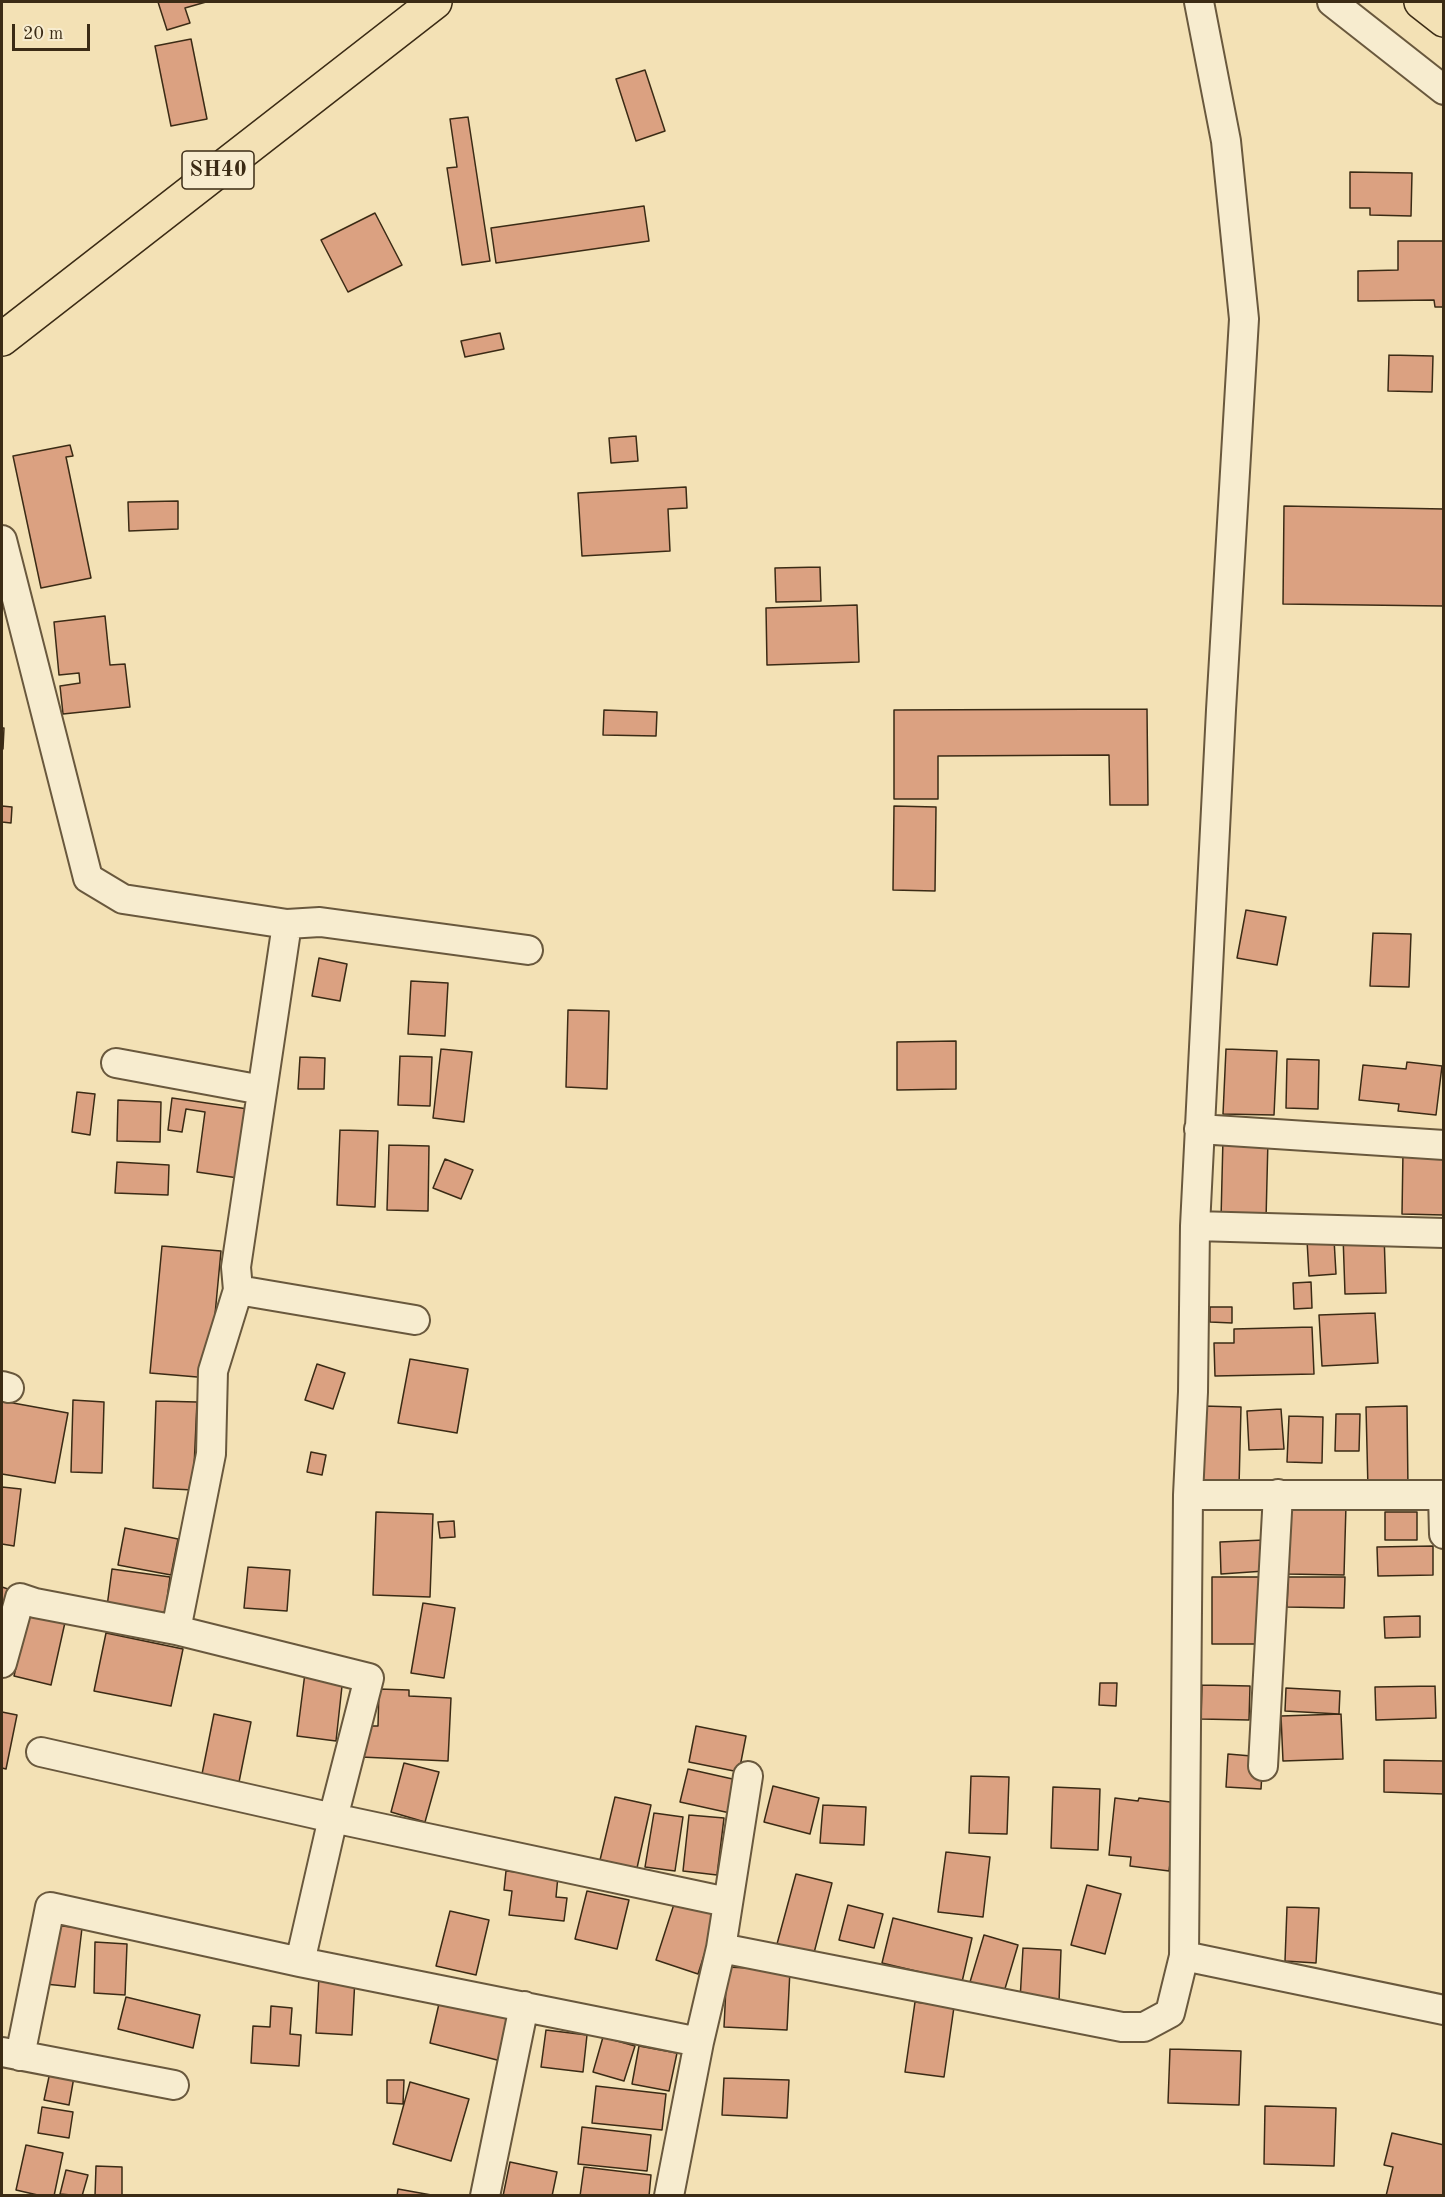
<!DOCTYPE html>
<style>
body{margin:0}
#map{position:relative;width:1445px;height:2197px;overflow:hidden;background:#f3e1b5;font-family:"Old Standard TT",serif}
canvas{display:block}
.frame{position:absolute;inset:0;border:3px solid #3b2b15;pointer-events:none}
.scale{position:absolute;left:12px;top:24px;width:78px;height:27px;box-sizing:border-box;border:3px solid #3b2b15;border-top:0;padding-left:8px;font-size:18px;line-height:21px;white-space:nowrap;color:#3b2b15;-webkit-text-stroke:4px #f7eccf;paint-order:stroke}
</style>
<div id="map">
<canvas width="1445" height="2197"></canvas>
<div class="frame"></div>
<div class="scale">20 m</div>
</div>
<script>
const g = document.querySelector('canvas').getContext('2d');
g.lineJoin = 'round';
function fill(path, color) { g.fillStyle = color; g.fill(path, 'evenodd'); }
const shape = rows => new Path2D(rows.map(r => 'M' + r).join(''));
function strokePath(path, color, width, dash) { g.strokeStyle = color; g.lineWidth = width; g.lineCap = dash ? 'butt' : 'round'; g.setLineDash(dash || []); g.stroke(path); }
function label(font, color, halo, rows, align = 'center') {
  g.font = font + ' "Old Standard TT",serif'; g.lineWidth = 6; g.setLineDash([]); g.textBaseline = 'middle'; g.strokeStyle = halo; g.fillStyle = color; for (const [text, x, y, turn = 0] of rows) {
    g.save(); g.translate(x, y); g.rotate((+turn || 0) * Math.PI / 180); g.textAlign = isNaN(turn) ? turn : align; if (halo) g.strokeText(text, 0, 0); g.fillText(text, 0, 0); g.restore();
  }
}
const building = shape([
 [158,2,206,2,185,8,190,23,167,30,158,2],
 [191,39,207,119,171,126,155,46,191,39],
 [645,70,665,131,636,141,616,79,645,70],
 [468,117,490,261,462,265,447,168,457,167,450,119,468,117],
 [1350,172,1412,173,1411,216,1370,215,1370,208,1350,208,1350,172],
 [644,206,649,241,496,263,491,228,644,206],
 [375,213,402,265,348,292,321,240,375,213],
 [1398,241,1444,241,1444,307,1435,307,1434,300,1358,301,1358,271,1398,270,1398,241],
 [500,333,504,349,465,357,461,341,500,333],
 [1389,355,1433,356,1432,392,1388,391,1389,355],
 [636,436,638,461,611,463,609,438,636,436],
 [70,445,73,456,66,457,91,578,41,588,13,456,70,445],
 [686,487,687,508,668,509,670,551,582,556,578,493,686,487],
 [178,501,178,529,129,531,128,502,178,501],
 [1284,506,1444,509,1444,606,1283,604,1284,506],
 [820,567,821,601,776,602,775,568,820,567],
 [857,605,859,662,767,665,766,608,857,605],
 [105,616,110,665,125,664,130,707,63,714,60,686,80,683,79,673,59,675,54,622,105,616],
 [1147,709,1148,805,1110,805,1109,755,938,756,938,799,894,799,894,710,1147,709],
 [604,710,657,712,656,736,603,735,604,710],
 [2,728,4,728,3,749,2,749,2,728],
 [2,806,12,807,11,823,2,822,2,806],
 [894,806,936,807,935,891,893,890,894,806],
 [1246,910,1286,917,1277,965,1237,958,1246,910],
 [1373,933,1411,934,1409,987,1370,986,1373,933],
 [319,958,347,964,340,1001,312,996,319,958],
 [411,981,448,983,445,1036,408,1034,411,981],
 [568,1010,609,1011,607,1089,566,1087,568,1010],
 [956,1041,956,1089,897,1090,897,1042,956,1041],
 [441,1049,472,1052,464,1122,433,1118,441,1049],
 [1226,1049,1277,1051,1274,1115,1223,1114,1226,1049],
 [400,1056,432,1057,430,1106,398,1105,400,1056],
 [300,1057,325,1058,324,1089,298,1089,300,1057],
 [1287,1059,1319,1060,1318,1109,1286,1108,1287,1059],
 [1407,1062,1442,1066,1436,1115,1398,1111,1399,1104,1359,1100,1363,1065,1406,1069,1407,1062],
 [77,1092,95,1094,90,1135,72,1132,77,1092],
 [172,1098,248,1109,238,1178,197,1172,205,1112,186,1109,182,1132,168,1130,172,1098],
 [118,1100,161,1102,160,1142,117,1141,118,1100],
 [340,1130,378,1131,375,1207,337,1205,340,1130],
 [1223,1138,1268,1139,1266,1220,1221,1219,1223,1138],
 [389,1145,429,1146,428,1211,387,1210,389,1145],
 [1403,1151,1444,1152,1444,1215,1402,1214,1403,1151],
 [445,1159,473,1170,461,1199,433,1188,445,1159],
 [117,1162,169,1165,168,1195,115,1193,117,1162],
 [1384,1234,1386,1293,1345,1294,1343,1235,1384,1234],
 [1334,1239,1336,1274,1309,1276,1307,1240,1334,1239],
 [162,1246,221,1251,209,1378,150,1373,162,1246],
 [1311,1282,1312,1308,1294,1309,1293,1283,1311,1282],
 [1210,1307,1232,1307,1232,1323,1210,1322,1210,1307],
 [1375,1313,1378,1363,1322,1366,1319,1315,1375,1313],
 [1312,1327,1314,1374,1215,1376,1214,1343,1234,1343,1234,1329,1312,1327],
 [410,1359,468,1369,457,1433,398,1423,410,1359],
 [317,1364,345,1373,333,1409,305,1400,317,1364],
 [73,1400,104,1402,102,1473,71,1472,73,1400],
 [2,1401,68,1413,55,1483,2,1474,2,1401],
 [156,1401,197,1402,193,1490,153,1488,156,1401],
 [1203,1406,1241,1407,1239,1487,1201,1485,1203,1406],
 [1407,1406,1408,1489,1368,1489,1366,1407,1407,1406],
 [1281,1409,1284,1449,1249,1450,1247,1411,1281,1409],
 [1336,1414,1360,1414,1359,1451,1335,1451,1336,1414],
 [1289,1416,1323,1417,1322,1463,1287,1462,1289,1416],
 [311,1452,326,1455,322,1475,307,1472,311,1452],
 [2,1487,21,1489,14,1546,2,1544,2,1487],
 [1289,1503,1346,1505,1344,1575,1287,1574,1289,1503],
 [376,1512,433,1514,430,1597,373,1595,376,1512],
 [1385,1512,1417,1512,1417,1540,1385,1540,1385,1512],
 [454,1521,455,1537,440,1538,438,1522,454,1521],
 [125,1528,178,1539,171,1575,118,1565,125,1528],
 [1264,1540,1265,1571,1221,1574,1220,1542,1264,1540],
 [1433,1546,1433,1575,1378,1576,1377,1547,1433,1546],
 [248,1567,290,1570,287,1611,244,1608,248,1567],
 [112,1569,170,1577,164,1622,106,1614,112,1569],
 [1212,1577,1261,1577,1261,1644,1212,1644,1212,1577],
 [1288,1577,1345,1577,1344,1608,1287,1607,1288,1577],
 [2,1587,8,1589,2,1616,2,1587],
 [423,1603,455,1608,444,1678,411,1673,423,1603],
 [29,1610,66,1618,51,1685,14,1676,29,1610],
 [1420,1616,1420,1637,1385,1638,1384,1617,1420,1616],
 [106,1633,183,1649,171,1706,94,1691,106,1633],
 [305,1673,343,1677,336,1741,297,1736,305,1673],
 [1100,1683,1117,1683,1116,1706,1099,1705,1100,1683],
 [1202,1685,1250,1686,1249,1720,1201,1719,1202,1685],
 [1435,1686,1436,1718,1376,1720,1375,1687,1435,1686],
 [1286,1688,1340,1691,1339,1714,1285,1711,1286,1688],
 [379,1689,409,1690,409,1696,451,1698,448,1761,361,1757,362,1726,378,1726,379,1689],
 [2,1712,17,1715,6,1769,2,1768,2,1712],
 [214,1714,251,1722,239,1782,202,1774,214,1714],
 [1341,1714,1343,1759,1283,1761,1281,1716,1341,1714],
 [696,1726,746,1736,739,1772,689,1762,696,1726],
 [1228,1754,1263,1757,1261,1789,1226,1787,1228,1754],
 [1384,1760,1444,1761,1444,1794,1384,1792,1384,1760],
 [404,1763,439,1772,425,1822,391,1812,404,1763],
 [688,1769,737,1780,730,1813,680,1802,688,1769],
 [971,1776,1009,1777,1007,1834,969,1833,971,1776],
 [773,1786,819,1798,810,1834,764,1822,773,1786],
 [1053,1787,1100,1789,1098,1850,1051,1848,1053,1787],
 [615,1797,651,1805,637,1868,600,1860,615,1797],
 [1115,1798,1138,1801,1139,1798,1178,1803,1169,1871,1130,1866,1131,1857,1109,1855,1115,1798],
 [823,1805,866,1807,864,1845,820,1843,823,1805],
 [654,1813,683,1817,675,1871,645,1867,654,1813],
 [689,1815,724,1818,717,1875,683,1871,689,1815],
 [946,1852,990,1857,983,1917,938,1912,946,1852],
 [506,1871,558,1876,556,1897,567,1898,564,1921,509,1915,512,1891,504,1890,506,1871],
 [796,1874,832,1883,814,1953,777,1944,796,1874],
 [1087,1885,1121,1894,1105,1954,1071,1945,1087,1885],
 [587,1891,629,1900,617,1949,575,1939,587,1891],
 [676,1898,718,1912,698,1974,656,1960,676,1898],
 [848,1905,883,1914,874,1948,839,1940,848,1905],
 [1287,1907,1319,1908,1316,1963,1285,1961,1287,1907],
 [450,1911,489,1920,476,1975,436,1966,450,1911],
 [893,1918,972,1938,962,1982,882,1963,893,1918],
 [52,1925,82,1928,75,1987,45,1984,52,1925],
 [984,1935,1018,1945,1004,1992,970,1982,984,1935],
 [95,1942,127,1944,125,1995,94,1993,95,1942],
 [1023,1948,1061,1950,1059,2002,1020,2000,1023,1948],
 [727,1967,790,1970,787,2030,724,2027,727,1967],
 [319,1976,355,1978,352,2035,316,2033,319,1976],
 [441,1995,513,2013,501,2061,430,2043,441,1995],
 [126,1997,200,2015,193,2048,118,2029,126,1997],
 [915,2002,954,2007,944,2077,905,2072,915,2002],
 [271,2006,292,2008,290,2034,301,2035,299,2066,251,2063,253,2026,270,2027,271,2006],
 [546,2030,587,2035,583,2072,541,2067,546,2030],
 [603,2037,635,2046,624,2081,593,2072,603,2037],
 [639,2046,677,2053,669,2091,632,2084,639,2046],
 [1170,2049,1241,2051,1239,2105,1168,2103,1170,2049],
 [50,2072,74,2077,69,2105,44,2100,50,2072],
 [724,2078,789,2080,787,2118,722,2115,724,2078],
 [387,2080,404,2080,403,2104,387,2103,387,2080],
 [410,2082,469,2099,451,2161,393,2144,410,2082],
 [596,2086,666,2094,662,2130,592,2123,596,2086],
 [1265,2106,1336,2108,1334,2166,1264,2164,1265,2106],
 [42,2107,73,2112,69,2138,38,2133,42,2107],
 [582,2127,651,2135,647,2171,578,2164,582,2127],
 [1392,2133,1444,2145,1444,2196,1386,2196,1393,2167,1384,2165,1392,2133],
 [26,2145,63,2153,54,2196,42,2196,16,2190,26,2145],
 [510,2162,557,2172,552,2196,503,2196,510,2162],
 [96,2166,122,2167,122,2196,95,2196,96,2166],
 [584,2167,651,2175,649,2196,580,2196,584,2167],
 [66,2170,88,2175,82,2196,60,2194,66,2170],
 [398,2189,437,2196,397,2196,398,2189]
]);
fill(building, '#dba181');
strokePath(building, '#3b2b15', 1.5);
const minor = shape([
 [1332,2,1444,90],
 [2,540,88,878,123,899,287,924,320,922,528,950],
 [116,1063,262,1090],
 [1199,1129,1444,1145],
 [1195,1226,1444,1233],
 [238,1290,415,1320],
 [2,1386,9,1388],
 [1188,1495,1444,1495],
 [1443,1495,1444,1534],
 [176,1630,211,1454,213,1371,238,1290,236,1267,287,924],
 [2,1663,20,1598,35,1603,176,1630,369,1678,333,1818,300,1962],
 [41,1752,333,1818,727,1902],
 [1263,1766,1278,1494],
 [721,1948,1122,2027,1144,2027,1170,2013,1184,1956,1188,1495,1193,1392,1195,1226,1221,710,1244,319,1226,141,1199,2],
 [1184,1956,1444,2010],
 [2,2052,174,2085],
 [20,2056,50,1907,300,1962,699,2042],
 [485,2196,524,2006],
 [669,2196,699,2042,721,1948,748,1776]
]);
const primary = shape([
 [1421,2,1444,20],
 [2,339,435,2]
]);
strokePath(minor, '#69583d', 32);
strokePath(primary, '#3b2b15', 36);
strokePath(minor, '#f7eccf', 28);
strokePath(primary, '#f3e1b5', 33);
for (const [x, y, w] of [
 [218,170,72]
]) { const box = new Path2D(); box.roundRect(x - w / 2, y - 19, w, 38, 4.5); g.fillStyle = '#f7eccf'; g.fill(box); strokePath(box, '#3b2b15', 1.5); }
label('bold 22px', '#3b2b15', null, [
 ["SH40",218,170]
]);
</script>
